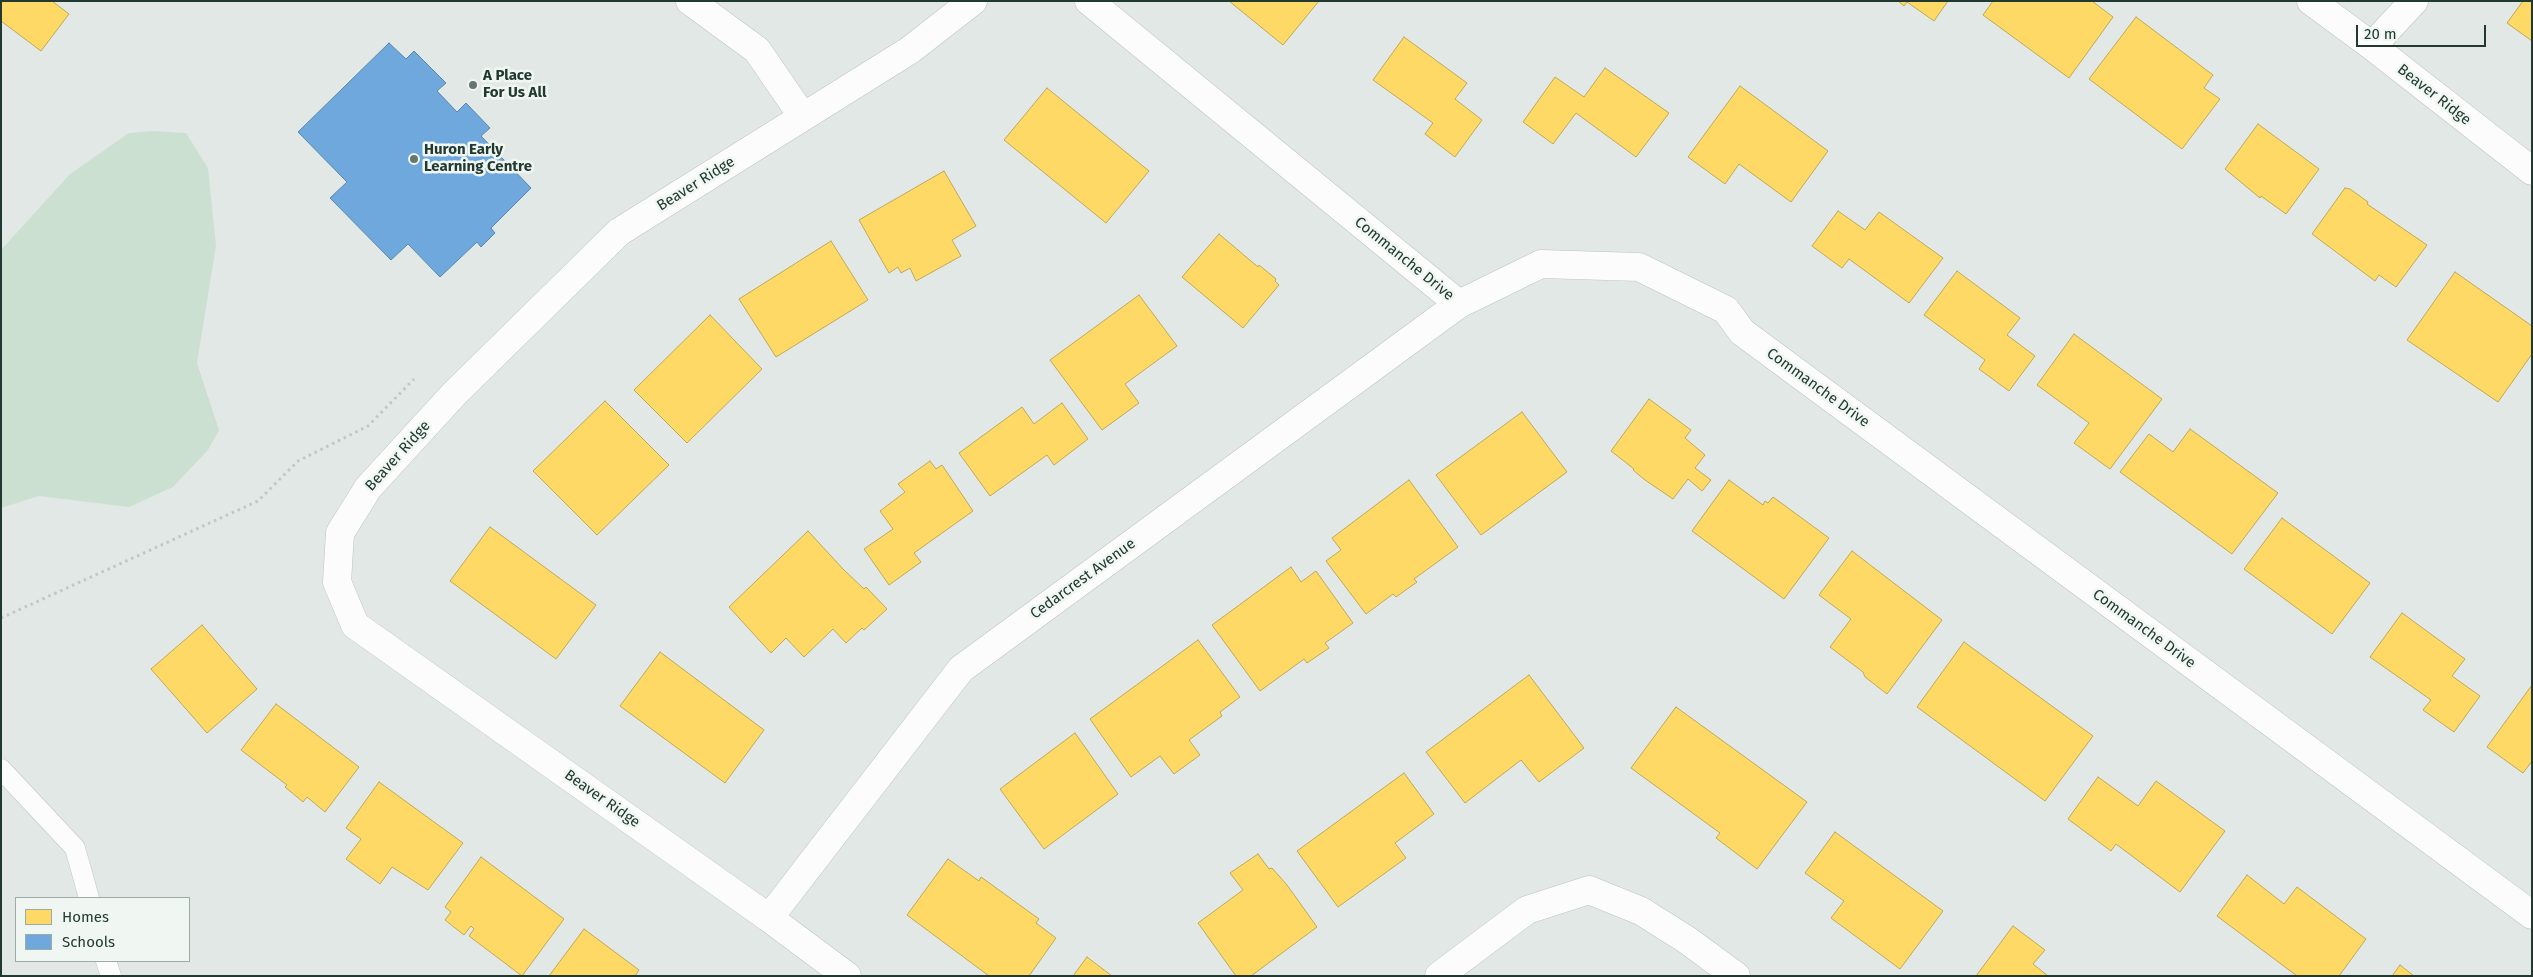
<!DOCTYPE html>
<style>
body{margin:0}
#map{position:relative;width:2533px;height:977px;overflow:hidden;background:#e2e8e5;font-family:"Fira Sans",sans-serif}
canvas{display:block}
.frame{position:absolute;inset:0;border:2px solid #223931;pointer-events:none}
.legend{position:absolute;left:15px;top:897px;width:175px;height:65px;box-sizing:border-box;background:#f0f7f3;border:1px solid #9eaba5;margin:0;padding:6px 9px;list-style:none;font-size:15px;color:#223931}
.legend li{display:flex;align-items:center;gap:10px;height:25px}
.legend b{width:25px;border:1px solid #9eaba5}
.scale{position:absolute;left:2356px;top:25px;width:130px;height:22px;box-sizing:border-box;border:2px solid #223931;border-top:0;padding-left:6px;font-size:15px;line-height:18px;white-space:nowrap;color:#223931;-webkit-text-stroke:4px #f0f7f3;paint-order:stroke}
</style>
<div id="map">
<canvas width="2533" height="977"></canvas>
<div class="frame"></div>
<ul class="legend">
<li><b style="height:14px;background:#ffd966"></b>Homes</li>
<li><b style="height:14px;background:#6fa8dc"></b>Schools</li>
</ul>
<div class="scale">20 m</div>
</div>
<script>
const g = document.querySelector('canvas').getContext('2d');
g.lineJoin = 'round';
function fill(path, color) { g.fillStyle = color; g.fill(path, 'evenodd'); }
const shape = rows => new Path2D(rows.map(r => 'M' + r).join(''));
function strokePath(path, color, width, dash) { g.strokeStyle = color; g.lineWidth = width; g.lineCap = dash ? 'butt' : 'round'; g.setLineDash(dash || []); g.stroke(path); }
function label(font, color, halo, rows, align = 'center') {
  g.font = font + ' "Fira Sans",sans-serif'; g.lineWidth = 5; g.setLineDash([]); g.textBaseline = 'middle'; g.strokeStyle = halo; g.fillStyle = color; for (const [text, x, y, turn = 0] of rows) {
    g.save(); g.translate(x, y); g.rotate((+turn || 0) * Math.PI / 180); g.textAlign = isNaN(turn) ? turn : align; if (halo) g.strokeText(text, 0, 0); g.fillText(text, 0, 0); g.restore();
  }
}
fill(shape([
 [153,131,186,133,208,168,216,246,197,363,219,430,208,450,173,487,129,507,39,496,1,508,1,250,70,174,129,133]
]), '#cce0d1');
const homes = shape([
 [1,1,52,1,69,14,41,51,1,21,1,1],
 [1229,1,1319,1,1283,45,1229,1],
 [1898,1,1948,1,1934,21,1907,2,1904,6,1898,1],
 [1993,1,2092,1,2113,17,2069,78,1983,15,1993,1],
 [2523,1,2532,1,2532,41,2507,23,2523,1],
 [2136,17,2213,75,2204,88,2220,99,2182,149,2089,79,2136,17],
 [1404,37,1467,83,1455,99,1482,120,1455,157,1425,134,1433,123,1373,80,1404,37],
 [1605,68,1669,113,1636,157,1576,113,1553,144,1523,122,1555,77,1584,97,1605,68],
 [1740,86,1828,151,1791,202,1739,164,1725,184,1688,157,1740,86],
 [1047,88,1149,171,1106,223,1004,140,1047,88],
 [2258,124,2319,169,2286,214,2261,196,2260,198,2225,169,2258,124],
 [944,171,976,226,952,240,961,256,916,281,910,268,901,273,898,267,889,273,859,220,944,171],
 [2345,188,2350,189,2368,202,2367,204,2427,245,2396,287,2379,275,2375,281,2312,234,2345,188],
 [1838,211,1865,230,1879,212,1943,258,1909,303,1849,259,1842,268,1812,246,1838,211],
 [1219,234,1258,267,1259,265,1276,279,1275,281,1279,285,1243,328,1182,277,1219,234],
 [831,241,868,300,776,357,739,299,831,241],
 [1957,271,2020,318,2007,335,2035,356,2009,391,1979,369,1985,360,1924,315,1957,271],
 [2455,272,2532,326,2532,354,2498,402,2407,340,2455,272],
 [1139,295,1177,346,1125,384,1139,403,1102,430,1050,360,1139,295],
 [710,315,762,369,687,443,634,390,710,315],
 [2074,334,2162,399,2110,469,2074,443,2089,423,2037,385,2074,334],
 [1649,399,1691,430,1685,438,1705,455,1695,468,1711,480,1702,491,1688,479,1673,499,1645,480,1633,470,1634,469,1611,451,1649,399],
 [605,401,669,465,597,535,533,471,605,401],
 [1062,403,1088,439,1054,465,1047,455,990,496,959,453,1022,407,1034,424,1062,403],
 [1522,412,1567,472,1481,535,1436,475,1522,412],
 [2190,429,2278,493,2232,554,2120,472,2149,434,2173,452,2190,429],
 [930,461,936,469,942,465,973,511,914,553,921,562,889,585,864,549,893,529,880,511,905,492,898,484,930,461],
 [1409,480,1458,547,1414,579,1417,582,1396,597,1393,594,1366,614,1326,561,1341,550,1332,538,1409,480],
 [1729,480,1763,505,1765,501,1768,503,1773,497,1829,538,1784,599,1692,531,1729,480],
 [2282,518,2370,583,2332,634,2244,569,2282,518],
 [490,527,596,605,556,659,450,581,490,527],
 [808,531,843,569,864,589,866,587,887,609,864,630,862,628,846,643,833,629,804,657,786,638,771,653,729,607,808,531],
 [1852,551,1942,620,1887,694,1865,677,1863,672,1830,647,1851,619,1819,595,1852,551],
 [1291,567,1301,582,1316,571,1353,623,1325,643,1329,648,1307,663,1304,659,1260,691,1212,625,1291,567],
 [2402,613,2465,659,2452,676,2480,696,2454,732,2423,710,2431,700,2370,657,2402,613],
 [202,625,257,689,207,733,151,669,202,625],
 [1198,640,1240,697,1220,712,1222,716,1189,740,1200,755,1174,774,1160,756,1131,777,1090,719,1198,640],
 [1964,642,2093,736,2045,801,1917,707,1964,642],
 [660,652,764,730,725,783,620,706,660,652],
 [1529,675,1584,748,1539,782,1521,760,1465,803,1426,752,1529,675],
 [2532,685,2532,761,2523,773,2487,747,2532,685],
 [276,704,359,767,325,812,307,797,303,802,285,787,287,785,241,750,276,704],
 [1676,707,1807,802,1757,869,1716,838,1720,833,1631,768,1676,707],
 [1075,733,1118,794,1044,849,1000,789,1075,733],
 [1404,773,1434,814,1395,843,1406,858,1338,907,1297,851,1404,773],
 [2098,777,2138,806,2156,781,2225,831,2180,892,2116,844,2111,851,2068,819,2098,777],
 [379,782,463,843,428,890,392,867,380,884,346,859,361,839,346,828,379,782],
 [1835,832,1943,911,1900,969,1831,918,1844,901,1805,873,1835,832],
 [1258,854,1269,869,1272,868,1287,885,1317,927,1251,976,1236,976,1198,923,1243,890,1230,873,1258,854],
 [481,857,564,919,522,976,469,936,474,929,471,926,464,935,445,920,451,912,445,907,481,857],
 [948,859,979,881,981,877,1039,919,1036,923,1056,938,1029,976,989,976,907,915,948,859],
 [2247,875,2284,904,2297,887,2366,939,2339,976,2297,976,2217,916,2247,875],
 [2013,926,2045,950,2033,964,2048,976,1976,976,2013,926],
 [584,929,639,970,635,976,549,976,584,929],
 [1087,957,1112,976,1073,976,1087,957],
 [2400,965,2414,976,2392,976,2400,965]
]);
fill(homes, '#ffd966');
strokePath(homes, '#bda956', 1);
const schools = shape([
 [389,43,406,59,414,51,446,83,437,91,457,112,466,103,490,128,481,136,531,188,491,228,495,233,481,247,477,242,440,277,408,244,391,260,330,198,347,182,298,132,389,43]
]);
fill(schools, '#6fa8dc');
strokePath(schools, '#5887a9', 1);
const service = shape([
 [1,769,75,848,89,898],
 [106,961,111,976]
]);
const minor = shape([
 [690,1,757,50,803,117],
 [1089,1,1459,304],
 [2311,1,2372,46,2532,171],
 [2372,46,2414,1],
 [769,918,961,669,1459,304,1541,264,1639,267,1726,310,1742,332,2532,915],
 [847,976,769,918,355,625,337,582,340,533,368,488,454,394,619,232,910,50,973,1],
 [1439,976,1527,910,1589,890,1641,911,1687,940,1736,976]
]);
strokePath(service, '#bfc4c2', 21);
strokePath(minor, '#bfc4c2', 29);
strokePath(shape([
 [1,618,258,501,298,461,368,426,414,379]
]), '#c0c8c4', 3, [2.5, 4]);
strokePath(service, '#fbfcfb', 20);
strokePath(minor, '#fbfcfb', 28);
for (const [x, y, r, color] of [
 [473,85,5,"#657670"],
 [414,159,5,"#657670"]
]) { const dot = new Path2D(); dot.arc(x, y, r, 0, 2 * Math.PI); g.fillStyle = color; g.fill(dot); strokePath(dot, '#f0f7f3', 2); }
label('bold 15px', '#223931', '#f0f7f3', [
 ["A Place",483,76],
 ["For Us All",483,93],
 ["Huron Early",424,150],
 ["Learning Centre",424,167]
], 'left');
label('15px', '#223931', '#f0f7f3', [
 ["Beaver Ridge",2434,95,38],
 ["Beaver Ridge",696,184,-32],
 ["Commanche Drive",1404,259,39],
 ["Commanche Drive",1818,388,36],
 ["Beaver Ridge",398,456,-48],
 ["Cedarcrest Avenue",1083,579,-36],
 ["Commanche Drive",2144,629,36],
 ["Beaver Ridge",602,799,35]
]);
</script>
